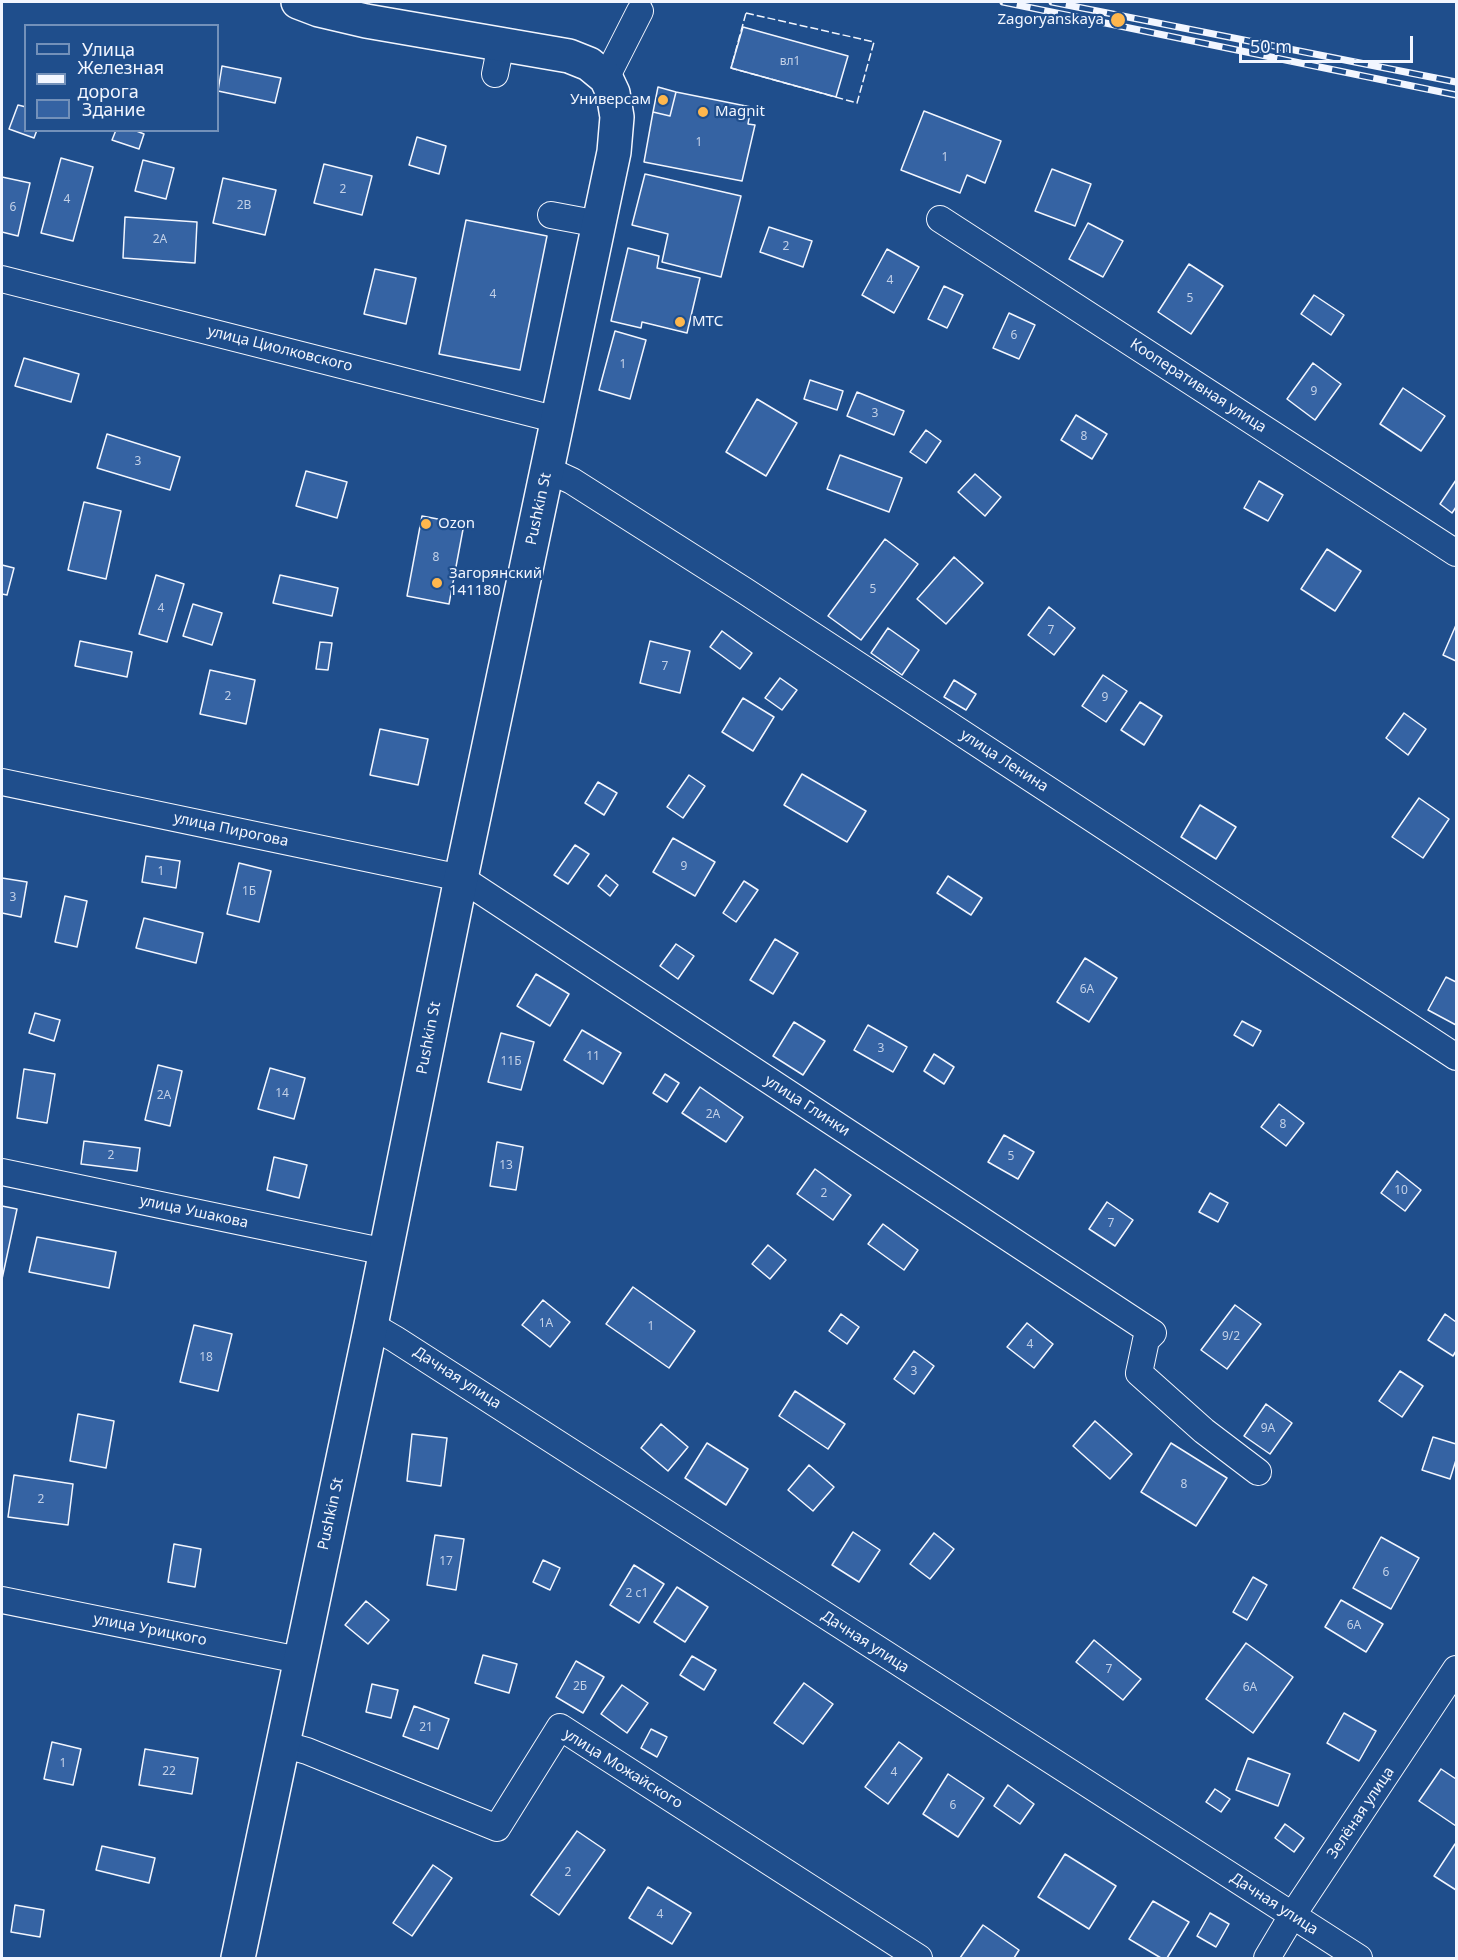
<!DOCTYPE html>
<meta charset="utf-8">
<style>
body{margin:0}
#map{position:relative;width:1458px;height:1960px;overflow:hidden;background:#1f4e8c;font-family:"Noto Sans",sans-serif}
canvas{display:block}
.frame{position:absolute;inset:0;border:3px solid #f2f6ff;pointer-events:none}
.legend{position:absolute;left:24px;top:24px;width:195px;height:108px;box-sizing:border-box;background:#1f4e8c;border:2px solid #7391ba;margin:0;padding:8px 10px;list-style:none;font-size:18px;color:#f2f6ff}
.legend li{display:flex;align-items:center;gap:12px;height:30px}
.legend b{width:30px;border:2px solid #7391ba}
.scale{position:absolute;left:1239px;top:36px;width:174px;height:27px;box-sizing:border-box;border:3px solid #f2f6ff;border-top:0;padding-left:8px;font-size:18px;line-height:21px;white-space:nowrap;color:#f2f6ff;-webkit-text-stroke:4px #1f4e8c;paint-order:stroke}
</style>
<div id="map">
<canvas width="1458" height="1960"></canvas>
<div class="frame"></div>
<ul class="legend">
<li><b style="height:8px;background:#1f4e8c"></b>Улица</li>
<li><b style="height:8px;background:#f2f6ff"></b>Железная дорога</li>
<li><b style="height:16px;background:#3563a3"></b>Здание</li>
</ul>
<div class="scale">50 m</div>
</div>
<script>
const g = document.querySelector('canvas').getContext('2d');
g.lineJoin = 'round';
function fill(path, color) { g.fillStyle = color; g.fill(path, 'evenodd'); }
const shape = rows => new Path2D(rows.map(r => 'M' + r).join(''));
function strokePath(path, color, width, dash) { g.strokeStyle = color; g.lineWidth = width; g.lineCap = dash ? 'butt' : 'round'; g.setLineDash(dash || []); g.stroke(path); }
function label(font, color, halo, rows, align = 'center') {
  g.font = font + ' "Noto Sans",sans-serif'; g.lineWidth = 4.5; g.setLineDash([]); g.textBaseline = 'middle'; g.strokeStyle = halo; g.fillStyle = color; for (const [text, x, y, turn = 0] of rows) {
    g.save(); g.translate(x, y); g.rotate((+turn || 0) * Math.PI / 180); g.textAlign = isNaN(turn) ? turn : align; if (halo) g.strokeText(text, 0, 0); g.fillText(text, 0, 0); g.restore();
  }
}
const building = shape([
 [743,27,848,56,836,97,731,68,743,27],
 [222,66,281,78,275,103,218,91,222,66],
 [658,87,676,92,670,116,653,112,658,87],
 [676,92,751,107,748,124,755,125,742,181,644,162,653,112,670,116,676,92],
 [18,105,26,107,26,130,37,130,34,138,9,129,18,105],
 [924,111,1001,141,985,183,967,175,960,193,901,170,924,111],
 [116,130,134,130,144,134,139,149,112,140,116,130],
 [417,137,446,146,439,174,409,165,417,137],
 [61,158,93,167,73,241,41,233,61,158],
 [143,160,174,168,166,199,135,191,143,160],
 [324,164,372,176,362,215,314,203,324,164],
 [1052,169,1091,184,1075,226,1035,211,1052,169],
 [645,174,741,196,721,277,662,262,668,234,632,225,645,174],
 [2,177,30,183,18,236,2,232,2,177],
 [223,178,276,190,265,235,213,223,223,178],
 [125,217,197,222,195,263,123,258,125,217],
 [466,220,547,236,520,370,439,354,466,220],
 [1088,223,1123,241,1103,277,1069,259,1088,223],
 [769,227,812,241,803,267,760,252,769,227],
 [628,248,659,256,657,268,700,278,687,333,642,322,641,328,611,321,628,248],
 [887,249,919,267,894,313,862,295,887,249],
 [1189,264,1223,286,1191,334,1158,312,1189,264],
 [375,269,416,278,406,324,364,314,375,269],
 [944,286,963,295,947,328,928,319,944,286],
 [1314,295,1344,315,1331,335,1301,314,1314,295],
 [1009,313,1035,325,1019,359,993,348,1009,313],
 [615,331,646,340,630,399,599,390,615,331],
 [24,358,79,374,71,402,15,386,24,358],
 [1313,363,1341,384,1315,420,1287,399,1313,363],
 [810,380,843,391,837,410,804,399,810,380],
 [1403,388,1445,416,1421,451,1380,424,1403,388],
 [857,392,904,411,894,435,847,416,857,392],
 [757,399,797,423,766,476,726,452,757,399],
 [1076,415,1107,434,1092,459,1061,440,1076,415],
 [926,430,941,441,926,463,910,452,926,430],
 [107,434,180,457,170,490,97,468,107,434],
 [840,455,902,478,889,512,827,489,840,455],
 [306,471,347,482,337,518,296,506,306,471],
 [975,474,1001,497,985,516,958,492,975,474],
 [1456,480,1456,507,1452,513,1440,504,1456,480],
 [1259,481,1283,495,1268,521,1244,508,1259,481],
 [84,502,121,511,106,579,68,570,84,502],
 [422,516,464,524,449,604,407,596,422,516],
 [885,539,918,564,861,640,828,616,885,539],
 [1327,549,1361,571,1335,611,1301,589,1327,549],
 [954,557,983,583,946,624,917,599,954,557],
 [2,565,14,568,7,595,2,594,2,565],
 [156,575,184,584,167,642,139,634,156,575],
 [280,575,338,588,332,616,273,603,280,575],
 [193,604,222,613,212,645,183,636,193,604],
 [1049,607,1075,628,1054,655,1028,635,1049,607],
 [1456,625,1456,661,1443,655,1456,625],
 [888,628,919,650,902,675,871,653,888,628],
 [722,631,752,653,740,669,710,647,722,631],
 [80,641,132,652,127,677,75,666,80,641],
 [650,641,690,651,680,693,640,683,650,641],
 [320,642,332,643,328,670,316,669,320,642],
 [210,670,255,680,246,724,200,714,210,670],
 [1103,675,1127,691,1106,722,1082,706,1103,675],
 [780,678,797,690,782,710,765,698,780,678],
 [954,680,976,694,966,710,944,697,954,680],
 [743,698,774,717,753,751,722,732,743,698],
 [1140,702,1162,716,1144,745,1121,730,1140,702],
 [1404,713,1426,729,1408,755,1386,738,1404,713],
 [380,729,428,739,418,785,370,775,380,729],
 [802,774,866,811,847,842,784,805,802,774],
 [689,775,705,786,683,818,667,807,689,775],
 [598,782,617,793,604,815,585,803,598,782],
 [1419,798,1449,819,1423,858,1392,837,1419,798],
 [1200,805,1236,827,1216,859,1181,837,1200,805],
 [673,838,715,862,695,896,653,872,673,838],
 [575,845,589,854,568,884,554,875,575,845],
 [146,856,180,861,176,888,142,882,146,856],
 [239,863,271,871,259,922,227,914,239,863],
 [606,875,618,885,610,896,598,886,606,875],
 [948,876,982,898,971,915,937,893,948,876],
 [2,878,27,882,21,917,2,913,2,878],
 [744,881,758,890,736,922,723,913,744,881],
 [65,896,87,901,77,947,55,942,65,896],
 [144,918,203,933,196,963,136,948,144,918],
 [775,939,798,953,773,994,750,980,775,939],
 [676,944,694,956,678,979,660,966,676,944],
 [1085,958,1117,978,1089,1022,1057,1002,1085,958],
 [536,974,569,994,550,1026,517,1006,536,974],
 [1446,977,1456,982,1456,1025,1428,1010,1446,977],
 [35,1013,60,1020,54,1041,29,1033,35,1013],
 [1242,1021,1261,1031,1253,1046,1234,1035,1242,1021],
 [794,1022,825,1041,803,1075,773,1056,794,1022],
 [868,1025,907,1047,893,1072,854,1050,868,1025],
 [582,1030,621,1053,603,1084,564,1060,582,1030],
 [501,1033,534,1042,521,1090,488,1082,501,1033],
 [934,1054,954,1067,944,1084,924,1071,934,1054],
 [158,1065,182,1071,170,1126,145,1120,158,1065],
 [270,1068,305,1078,294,1119,258,1109,270,1068],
 [24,1069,55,1074,47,1123,17,1118,24,1069],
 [665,1074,679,1083,667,1102,653,1093,665,1074],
 [700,1087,743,1117,726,1142,682,1113,700,1087],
 [1279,1104,1304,1123,1286,1146,1261,1127,1279,1104],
 [1004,1135,1034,1152,1018,1179,988,1162,1004,1135],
 [84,1141,140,1148,137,1171,81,1164,84,1141],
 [497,1142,523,1147,516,1190,490,1186,497,1142],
 [274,1157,307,1165,299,1198,267,1190,274,1157],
 [815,1169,851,1195,833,1220,797,1194,815,1169],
 [1397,1171,1421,1190,1405,1211,1381,1193,1397,1171],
 [1210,1193,1228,1203,1218,1222,1199,1212,1210,1193],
 [1107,1202,1133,1220,1115,1246,1089,1229,1107,1202],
 [2,1206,17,1209,2,1279,2,1206],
 [883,1224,918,1250,904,1270,868,1244,883,1224],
 [37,1237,116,1252,109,1288,29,1272,37,1237],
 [768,1245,786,1260,770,1279,752,1264,768,1245],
 [633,1287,695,1331,669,1368,606,1324,633,1287],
 [543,1300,570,1322,550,1347,522,1325,543,1300],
 [1235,1305,1261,1324,1227,1369,1201,1350,1235,1305],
 [841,1314,859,1327,847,1344,829,1331,841,1314],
 [1445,1314,1456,1322,1456,1351,1453,1356,1428,1340,1445,1314],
 [1027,1323,1053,1344,1034,1368,1007,1347,1027,1323],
 [194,1325,232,1334,218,1391,180,1382,194,1325],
 [914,1351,934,1366,914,1394,894,1379,914,1351],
 [1400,1371,1423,1386,1402,1417,1379,1401,1400,1371],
 [795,1391,845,1424,828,1449,779,1416,795,1391],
 [1266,1404,1292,1423,1270,1454,1244,1436,1266,1404],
 [78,1414,114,1421,106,1468,70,1461,78,1414],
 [1095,1421,1132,1454,1110,1479,1073,1446,1095,1421],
 [661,1424,688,1447,668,1471,641,1448,661,1424],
 [412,1434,447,1438,441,1486,407,1481,412,1434],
 [1433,1437,1456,1444,1456,1460,1450,1479,1422,1470,1433,1437],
 [707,1443,748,1469,726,1505,685,1478,707,1443],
 [1171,1443,1227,1478,1196,1526,1141,1492,1171,1443],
 [809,1465,834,1487,813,1511,788,1490,809,1465],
 [14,1475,73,1484,68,1525,8,1517,14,1475],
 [853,1532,880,1550,859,1582,832,1565,853,1532],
 [934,1533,954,1549,930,1579,910,1564,934,1533],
 [435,1535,464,1539,456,1590,427,1585,435,1535],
 [1381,1537,1419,1558,1391,1609,1353,1588,1381,1537],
 [174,1544,201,1549,195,1587,168,1582,174,1544],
 [543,1560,560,1568,550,1590,533,1582,543,1560],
 [634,1565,664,1584,639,1623,610,1605,634,1565],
 [1253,1577,1267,1585,1247,1620,1233,1612,1253,1577],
 [677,1587,708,1607,685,1642,654,1622,677,1587],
 [1341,1600,1383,1624,1366,1652,1325,1627,1341,1600],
 [366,1601,389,1620,368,1644,345,1625,366,1601],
 [1094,1640,1141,1679,1123,1700,1076,1662,1094,1640],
 [1246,1643,1293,1677,1253,1733,1206,1699,1246,1643],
 [483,1655,517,1664,509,1693,475,1683,483,1655],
 [692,1656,716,1670,704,1690,680,1675,692,1656],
 [576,1661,604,1677,583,1713,556,1697,576,1661],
 [804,1683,833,1704,803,1744,774,1723,804,1683],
 [372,1684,398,1690,391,1718,366,1712,372,1684],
 [622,1685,648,1703,627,1733,601,1714,622,1685],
 [414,1706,449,1719,438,1749,403,1736,414,1706],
 [1344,1713,1376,1731,1359,1761,1327,1743,1344,1713],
 [651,1729,667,1737,657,1757,641,1748,651,1729],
 [52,1742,81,1749,73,1785,44,1779,52,1742],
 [899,1742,922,1758,888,1804,865,1787,899,1742],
 [145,1749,198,1758,192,1794,139,1785,145,1749],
 [1248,1758,1290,1774,1278,1806,1236,1790,1248,1758],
 [1441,1769,1456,1779,1456,1826,1419,1801,1441,1769],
 [948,1774,984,1798,958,1837,923,1814,948,1774],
 [1008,1785,1034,1804,1020,1824,994,1806,1008,1785],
 [1215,1789,1230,1799,1221,1812,1206,1802,1215,1789],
 [1285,1824,1304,1838,1294,1852,1275,1838,1285,1824],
 [577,1831,605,1850,559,1915,531,1895,577,1831],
 [1455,1844,1456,1845,1456,1890,1434,1876,1455,1844],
 [102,1846,155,1858,149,1883,96,1870,102,1846],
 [1065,1854,1116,1886,1089,1929,1038,1897,1065,1854],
 [433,1865,452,1878,412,1936,393,1923,433,1865],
 [648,1887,691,1913,672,1944,629,1918,648,1887],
 [1153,1901,1189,1922,1167,1958,1161,1958,1129,1939,1153,1901],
 [15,1905,44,1910,40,1937,11,1932,15,1905],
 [1210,1913,1229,1924,1216,1947,1197,1936,1210,1913],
 [983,1925,1019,1950,1014,1958,960,1958,983,1925]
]);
fill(building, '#3563a3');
strokePath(building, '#f2f6ff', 1.5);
const minor = shape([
 [495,74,501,44],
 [606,78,640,11],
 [551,215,599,224],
 [940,219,1456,553],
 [2,279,558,420],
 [548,470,572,481,745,591,1456,1057],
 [2,782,461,878,1153,1333,1146,1340,1139,1373,1204,1431,1258,1472],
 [2,1172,386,1252],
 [371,1325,395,1339,1359,1958],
 [2,1600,299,1660],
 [282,1744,307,1751,497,1828,560,1727,919,1958],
 [1267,1958,1292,1916,1456,1669]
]);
const major = shape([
 [238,1958,371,1325,461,878,614,152,617,117,613,93,606,78,589,64,569,56,366,21,319,10,298,2]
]);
strokePath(minor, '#f2f6ff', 28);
strokePath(major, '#f2f6ff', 36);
strokePath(minor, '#1f4e8c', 26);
strokePath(major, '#1f4e8c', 33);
const rail = shape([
 [1003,2,1456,95],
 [1052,2,1456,82]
]);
strokePath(rail, '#f2f6ff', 7);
strokePath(rail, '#1f4e8c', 4.5, [14]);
strokePath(shape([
 [746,13,874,42,857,103,731,68,746,13]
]), '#f2f6ff', 1.5, [8, 3]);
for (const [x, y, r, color] of [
 [1118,20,8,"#ffb74d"],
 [663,100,6,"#ffb74d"],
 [703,112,6,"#ffb74d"],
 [680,322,6,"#ffb74d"],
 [426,524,6,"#ffb74d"],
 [437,583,6,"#ffb74d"]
]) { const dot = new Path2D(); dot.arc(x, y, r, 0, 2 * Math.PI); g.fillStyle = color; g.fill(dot); strokePath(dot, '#1f4e8c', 2); }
label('12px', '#c3d1e8', null, [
 ["вл1",790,62],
 ["1",699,143],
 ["1",945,158],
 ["2",343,190],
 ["4",67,200],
 ["2В",244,206],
 ["6",13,208],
 ["2А",160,240],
 ["2",786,247],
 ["4",890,281],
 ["4",493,295],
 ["5",1190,299],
 ["6",1014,336],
 ["1",623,365],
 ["9",1314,392],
 ["3",875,414],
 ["8",1084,437],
 ["3",138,462],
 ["8",436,558],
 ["5",873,590],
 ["4",161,609],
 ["7",1051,631],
 ["7",665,667],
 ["2",228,697],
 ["9",1105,698],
 ["9",684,867],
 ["1",161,872],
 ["1Б",249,892],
 ["3",13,898],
 ["6А",1087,990],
 ["3",881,1049],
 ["11",593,1057],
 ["11Б",511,1062],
 ["14",282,1094],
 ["2А",164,1096],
 ["2А",713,1115],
 ["8",1283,1125],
 ["2",111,1156],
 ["5",1011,1157],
 ["13",506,1166],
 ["10",1401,1191],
 ["2",824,1194],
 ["7",1111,1224],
 ["1А",546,1324],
 ["1",651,1327],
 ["9/2",1231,1337],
 ["4",1030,1345],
 ["18",206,1358],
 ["3",914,1372],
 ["9А",1268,1429],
 ["8",1184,1485],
 ["2",41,1500],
 ["17",446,1562],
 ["6",1386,1573],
 ["2 с1",637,1594],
 ["6А",1354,1626],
 ["7",1109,1670],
 ["2Б",580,1687],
 ["6А",1250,1688],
 ["21",426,1728],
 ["1",63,1764],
 ["22",169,1772],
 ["4",894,1773],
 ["6",953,1806],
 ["2",568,1873],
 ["4",660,1915]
]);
label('15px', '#f2f6ff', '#1f4e8c', [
 ["Zagoryanskaya",1104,20,"right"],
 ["Универсам",651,100,"right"],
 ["Magnit",715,112],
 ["МТС",692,322],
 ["Ozon",438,524],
 ["Загорянский",449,574],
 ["141180",449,591]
], 'left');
label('15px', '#f2f6ff', '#1f4e8c', [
 ["улица Циолковского",280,349,14],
 ["Кооперативная улица",1198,386,33],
 ["Pushkin St",539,509,-78],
 ["улица Ленина",1004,761,33],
 ["улица Пирогова",231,830,12],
 ["Pushkin St",429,1038,-79],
 ["улица Глинки",807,1106,33],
 ["улица Ушакова",194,1212,12],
 ["Дачная улица",457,1378,33],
 ["Pushkin St",331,1514,-78],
 ["улица Урицкого",150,1630,11],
 ["Дачная улица",865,1642,33],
 ["улица Можайского",623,1769,32],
 ["Зелёная улица",1361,1813,-56],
 ["Дачная улица",1274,1904,33]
]);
</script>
